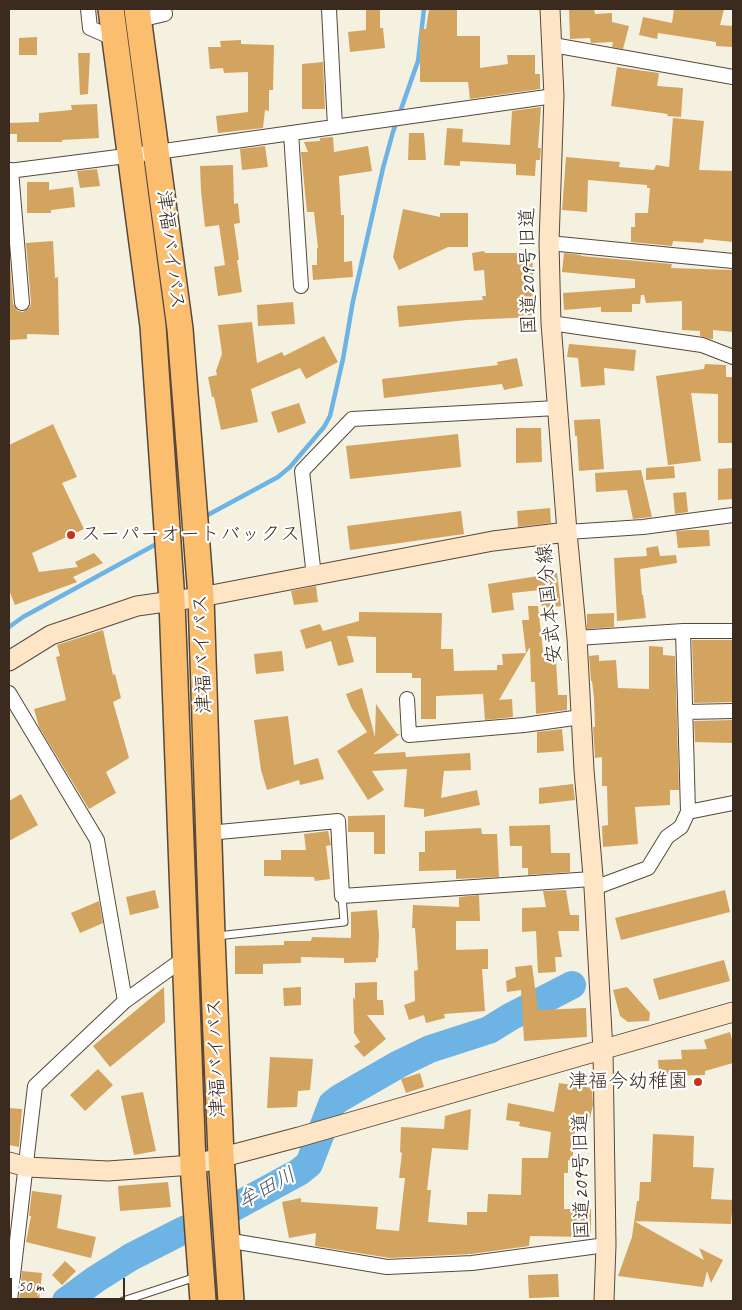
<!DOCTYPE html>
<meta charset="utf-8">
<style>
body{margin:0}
#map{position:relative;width:742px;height:1310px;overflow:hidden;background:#f5f1e0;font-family:Caveat,sans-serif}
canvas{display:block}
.frame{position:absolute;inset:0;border:10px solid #3b2a1e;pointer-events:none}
.scale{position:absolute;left:10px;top:1278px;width:115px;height:22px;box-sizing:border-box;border:2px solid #3b2a1e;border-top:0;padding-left:6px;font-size:15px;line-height:18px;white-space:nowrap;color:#3b2a1e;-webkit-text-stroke:4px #fff;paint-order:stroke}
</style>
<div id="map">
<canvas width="742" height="1310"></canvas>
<div class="frame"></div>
<div class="scale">50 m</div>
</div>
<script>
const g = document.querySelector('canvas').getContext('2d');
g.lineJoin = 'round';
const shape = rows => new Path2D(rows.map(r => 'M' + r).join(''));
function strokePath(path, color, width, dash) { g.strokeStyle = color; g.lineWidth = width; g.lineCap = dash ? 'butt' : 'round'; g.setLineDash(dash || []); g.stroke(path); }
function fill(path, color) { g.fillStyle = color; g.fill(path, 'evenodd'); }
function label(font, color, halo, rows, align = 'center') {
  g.font = font + ' Caveat,"Klee One",sans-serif'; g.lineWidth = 4.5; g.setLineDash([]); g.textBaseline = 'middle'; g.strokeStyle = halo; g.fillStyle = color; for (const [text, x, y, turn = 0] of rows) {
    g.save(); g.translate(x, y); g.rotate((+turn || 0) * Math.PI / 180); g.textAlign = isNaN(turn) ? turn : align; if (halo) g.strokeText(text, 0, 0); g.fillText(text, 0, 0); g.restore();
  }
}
strokePath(shape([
 [204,517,278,477,290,467,324,427,330,416,343,359,353,301,383,168,393,132,418,61,424,9],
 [9,627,23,617,160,542]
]), '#6db4e4', 4.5);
strokePath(shape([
 [66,1301,96,1279,131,1257,182,1231,220,1215,299,1172,309,1164,332,1104,340,1098,399,1064,430,1049,489,1030,510,1017,572,985]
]), '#6db4e4', 28);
fill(shape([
 [429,9,457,9,457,36,480,36,480,68,508,64,507,55,535,55,535,74,540,74,540,89,470,99,468,82,420,82,420,29,426,29],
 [569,9,594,9,595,14,612,13,612,22,629,26,623,49,612,47,613,42,591,43,590,38,570,39],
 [674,9,724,9,720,25,733,26,733,47,716,46,716,42,658,33,657,39,639,35,643,17,672,23],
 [366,10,380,10,380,28,383,28,385,48,350,52,348,32,366,30],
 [37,37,37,55,19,55,19,38],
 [241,40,241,44,274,45,273,90,269,90,269,111,265,110,263,128,218,133,216,116,248,112,248,72,224,73,223,68,210,69,208,47,221,47,220,41],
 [78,53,90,53,88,94,80,95],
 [323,62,325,109,302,109,302,64],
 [617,67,659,73,657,86,683,88,681,117,667,116,668,114,611,106],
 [97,104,99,138,62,140,62,142,17,142,17,134,9,134,9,123,39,122,39,113,72,110,71,105],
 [541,107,538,148,541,148,540,160,536,160,535,176,516,175,516,164,460,161,460,166,444,165,447,128,463,129,462,142,510,145,512,111],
 [673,118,704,121,699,170,733,171,733,242,704,239,703,243,673,241,672,246,631,242,631,227,635,227,635,213,648,213,650,188,647,188,647,185,588,180,587,212,562,210,566,157,620,162,619,167,654,170,656,165,669,167],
 [409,133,424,133,426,160,408,160],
 [333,137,334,152,368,146,372,171,339,176,341,215,344,215,344,262,352,261,353,277,313,280,312,265,317,265,317,248,318,248,314,212,307,212,301,152,308,152,304,142,320,141,320,138],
 [265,146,268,167,242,170,240,149],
 [233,165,234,204,238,203,240,223,234,224,239,260,237,260,242,292,218,296,214,267,225,265,219,225,205,227,201,191,200,166],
 [97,169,100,186,80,188,77,171],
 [27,182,49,182,49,190,73,187,75,207,51,210,51,213,27,213],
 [403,209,440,217,440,213,468,213,468,247,448,247,399,270,393,257],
 [53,241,55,278,58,277,59,335,27,334,27,339,9,340,9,249,13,304,18,311,23,312,30,307,31,302,26,243],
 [484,251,485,253,532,253,535,317,467,320,399,327,397,306,483,300,482,296,486,296,484,270,474,271,472,253],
 [564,253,581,255,581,256,672,264,671,268,733,270,733,332,713,330,713,339,710,339,700,336,700,331,682,330,682,301,646,303,644,295,641,295,640,304,632,304,632,312,601,312,601,307,564,310,563,293,635,288,635,279,562,272],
 [293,302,295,324,258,326,257,305],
 [252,322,257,363,282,352,284,356,324,336,338,362,306,379,300,368,251,389,258,422,221,430,214,397,212,397,208,377,217,375,216,371,222,354,218,325],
 [569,344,636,350,634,371,604,368,605,385,581,387,578,358,567,357],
 [517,358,523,386,504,390,502,384,384,398,382,379,498,365,497,362],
 [705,364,726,365,726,377,733,377,733,443,718,443,718,394,691,393,701,461,668,465,656,376,704,369],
 [299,403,306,423,278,433,271,412],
 [600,419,604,469,579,471,577,436,575,436,574,420],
 [53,424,77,477,62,483,84,529,32,553,39,572,78,567,75,562,94,553,103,563,73,577,77,582,15,605,9,590,9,445],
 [516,428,541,428,542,462,516,463],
 [458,434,461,467,350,479,346,446],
 [674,466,675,478,646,480,646,468],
 [733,468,733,499,718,500,718,469],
 [641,470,652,517,633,519,627,490,596,492,595,473],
 [686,492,688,512,675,514,673,493],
 [550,508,551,523,518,527,517,511],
 [461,511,464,534,350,550,347,526],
 [690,530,709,530,710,546,678,548,676,531],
 [658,546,660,556,676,555,677,563,640,569,642,595,643,595,646,618,617,621,614,558,647,556,646,548],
 [557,573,561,606,542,608,540,590,512,593,514,610,492,613,488,584],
 [316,586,318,602,294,605,291,591],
 [528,606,538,606,544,660,556,660,558,695,567,695,567,710,536,714,535,682,531,682,530,647,499,700,512,699,513,717,485,720,483,694,436,696,436,719,421,719,421,678,412,678,412,673,376,673,376,637,347,636,354,662,338,666,331,641,306,649,300,630,320,624,323,631,359,621,359,612,442,613,441,649,453,649,454,671,497,670,497,665,503,665,502,654,526,653,522,620,529,620],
 [614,613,614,627,587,629,587,614],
 [103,630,113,675,115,674,121,698,113,702,129,758,106,772,116,793,89,809,39,727,34,709,66,700,56,657,60,656,57,645],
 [692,640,733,640,733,702,694,703],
 [649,646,663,647,663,655,675,656,679,790,670,790,670,805,635,807,638,844,603,847,602,826,608,825,607,786,602,786,602,757,595,758,593,727,595,727,594,698,592,681,591,681,589,656,599,655,599,661,616,660,618,688,649,689],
 [282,651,284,671,256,674,254,654],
 [362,688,375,737,376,704,397,734,400,734,373,754,405,752,406,757,470,753,471,770,444,771,441,798,477,790,480,805,424,817,424,809,404,807,407,769,372,771,384,790,368,800,337,751,367,732,351,707,346,694],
 [288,716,294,765,318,758,324,779,300,785,299,780,267,790,261,770,254,720],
 [733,720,733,743,695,742,694,721],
 [562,729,564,751,537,753,537,732],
 [573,784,575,800,539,804,539,788],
 [21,794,38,825,9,841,9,801],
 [385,815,385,854,374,854,374,832,348,832,348,816],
 [550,825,551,853,570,853,570,872,528,875,528,868,522,868,522,846,510,846,509,826],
 [481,828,482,834,497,834,499,877,456,879,456,870,419,871,419,852,425,852,425,831],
 [328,831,331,845,326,846,330,879,315,881,314,877,264,876,264,860,281,860,281,850,306,850,304,834],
 [155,890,159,908,130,915,126,897],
 [566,890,570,915,579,915,579,931,558,931,562,957,555,957,556,972,538,973,536,931,522,932,522,908,546,907,543,891],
 [725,890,730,912,621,940,615,918],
 [479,895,480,921,456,921,456,950,488,949,488,969,482,969,485,1011,444,1014,445,1018,426,1023,424,1015,409,1020,404,1005,415,1001,414,971,418,970,415,928,412,928,413,905,459,907,459,897],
 [99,901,103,923,80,933,71,913],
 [377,910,379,935,378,958,376,958,376,962,344,963,344,958,301,957,301,963,263,964,263,974,235,974,235,946,284,945,284,941,311,941,312,937,351,938,351,912],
 [724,960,730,981,659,1000,653,979],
 [532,965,538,1010,586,1008,587,1037,524,1041,521,990,507,992,506,981,516,977,515,967],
 [377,982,377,1000,383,1000,384,1015,367,1015,386,1039,364,1057,354,1046,360,1042,354,1033,353,997,355,1000,355,983],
 [164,987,165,1022,110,1067,93,1046],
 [301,987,301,1005,284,1006,283,988],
 [627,987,650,1013,649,1021,628,1022,620,1016,613,990],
 [730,1032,733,1043,733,1063,705,1071,705,1075,664,1076,664,1072,659,1072,658,1060,682,1059,681,1050,707,1049,704,1040],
 [270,1057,313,1059,310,1090,298,1091,297,1107,267,1108],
 [98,1069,113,1085,85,1111,70,1095],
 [420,1073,424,1087,406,1093,401,1079],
 [559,1083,592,1088,593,1105,590,1118,577,1116,572,1161,568,1160,568,1173,564,1173,564,1209,591,1209,591,1237,530,1236,529,1246,471,1254,390,1258,315,1246,316,1233,289,1238,282,1202,301,1198,301,1202,378,1207,376,1229,399,1231,405,1178,399,1178,402,1153,400,1152,401,1127,444,1129,445,1116,471,1109,468,1150,432,1148,427,1190,431,1190,428,1222,467,1225,467,1212,487,1212,488,1194,521,1195,522,1158,548,1158,551,1132,519,1126,520,1122,506,1120,508,1103,554,1112],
 [143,1092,156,1151,134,1155,121,1096],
 [9,1108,22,1109,19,1147,9,1145],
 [653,1134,694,1136,693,1167,714,1168,711,1199,733,1200,731,1224,634,1221,704,1260,699,1248,723,1260,711,1283,707,1271,703,1287,618,1276,632,1237,637,1201,639,1201,640,1182,651,1182],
 [168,1182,171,1207,120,1211,118,1186],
 [32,1191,62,1195,57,1228,96,1237,91,1258,26,1242,31,1216,29,1216],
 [65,1261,76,1271,62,1285,52,1275],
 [22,1271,42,1273,39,1301,19,1301],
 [558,1274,559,1297,529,1298,528,1275]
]), '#d3a360');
const lane = shape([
 [217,936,344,922,342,896],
 [123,1301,196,1277]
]);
const street = shape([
 [88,9,90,28,115,39],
 [329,9,335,127],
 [139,20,165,14,164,9],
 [553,45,733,77],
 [291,133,301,286],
 [11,170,22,303],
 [9,171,157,152,554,96],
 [549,243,733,261],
 [551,323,702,345,733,357],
 [567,532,643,527,733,515],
 [314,576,302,471,352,419,557,408],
 [683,631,733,631],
 [577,638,683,631,688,812,681,827,667,837,648,868,594,888],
 [9,693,97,840,125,1001],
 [407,699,409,735,524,725,581,717],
 [685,712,733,711],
 [688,812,733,803],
 [208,833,338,821,342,896,592,879],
 [226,1240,387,1267,472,1263,606,1245],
 [10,1301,35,1086,125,1001,186,957]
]);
const secondary = shape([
 [550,9,554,96,549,243,551,323,567,532,577,638,584,770,594,888,603,1051,606,1245,604,1301],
 [9,661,51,635,137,606,201,597,493,541,567,532],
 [9,1162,27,1167,108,1171,193,1165,299,1137,733,1012]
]);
const highway = shape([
 [111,9,153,326,172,601,193,1165,203,1301],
 [137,9,180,329,201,597,212,936,221,1156,231,1301]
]);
strokePath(lane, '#57483b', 9);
strokePath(street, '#57483b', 16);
strokePath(secondary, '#57483b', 21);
strokePath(highway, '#57483b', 28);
strokePath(lane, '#fff', 7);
strokePath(street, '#fff', 14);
strokePath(secondary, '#fde5c5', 19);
strokePath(highway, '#fabe6e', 25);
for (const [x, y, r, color] of [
 [71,535,5,"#c8321e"],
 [698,1082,5,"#c8321e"]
]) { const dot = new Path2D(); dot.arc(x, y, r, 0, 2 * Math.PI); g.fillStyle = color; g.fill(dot); strokePath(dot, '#fff', 2); }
label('20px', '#3b2a1e', '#fff', [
 ["津福バイパス",170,250,83],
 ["国道209号旧道",529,271,-91],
 ["安武本国分線",550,604,-95],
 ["津福バイパス",203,654,-92],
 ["津福バイパス",217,1058,-92],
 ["国道209号旧道",582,1176,-91]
]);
label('20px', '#3b2a1e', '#fff', [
 ["スーパーオートバックス",81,535],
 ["津福今幼稚園",688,1082,"right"]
], 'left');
label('italic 21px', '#4c5a63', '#fff', [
 ["牟田川",267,1189,-29]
]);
</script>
